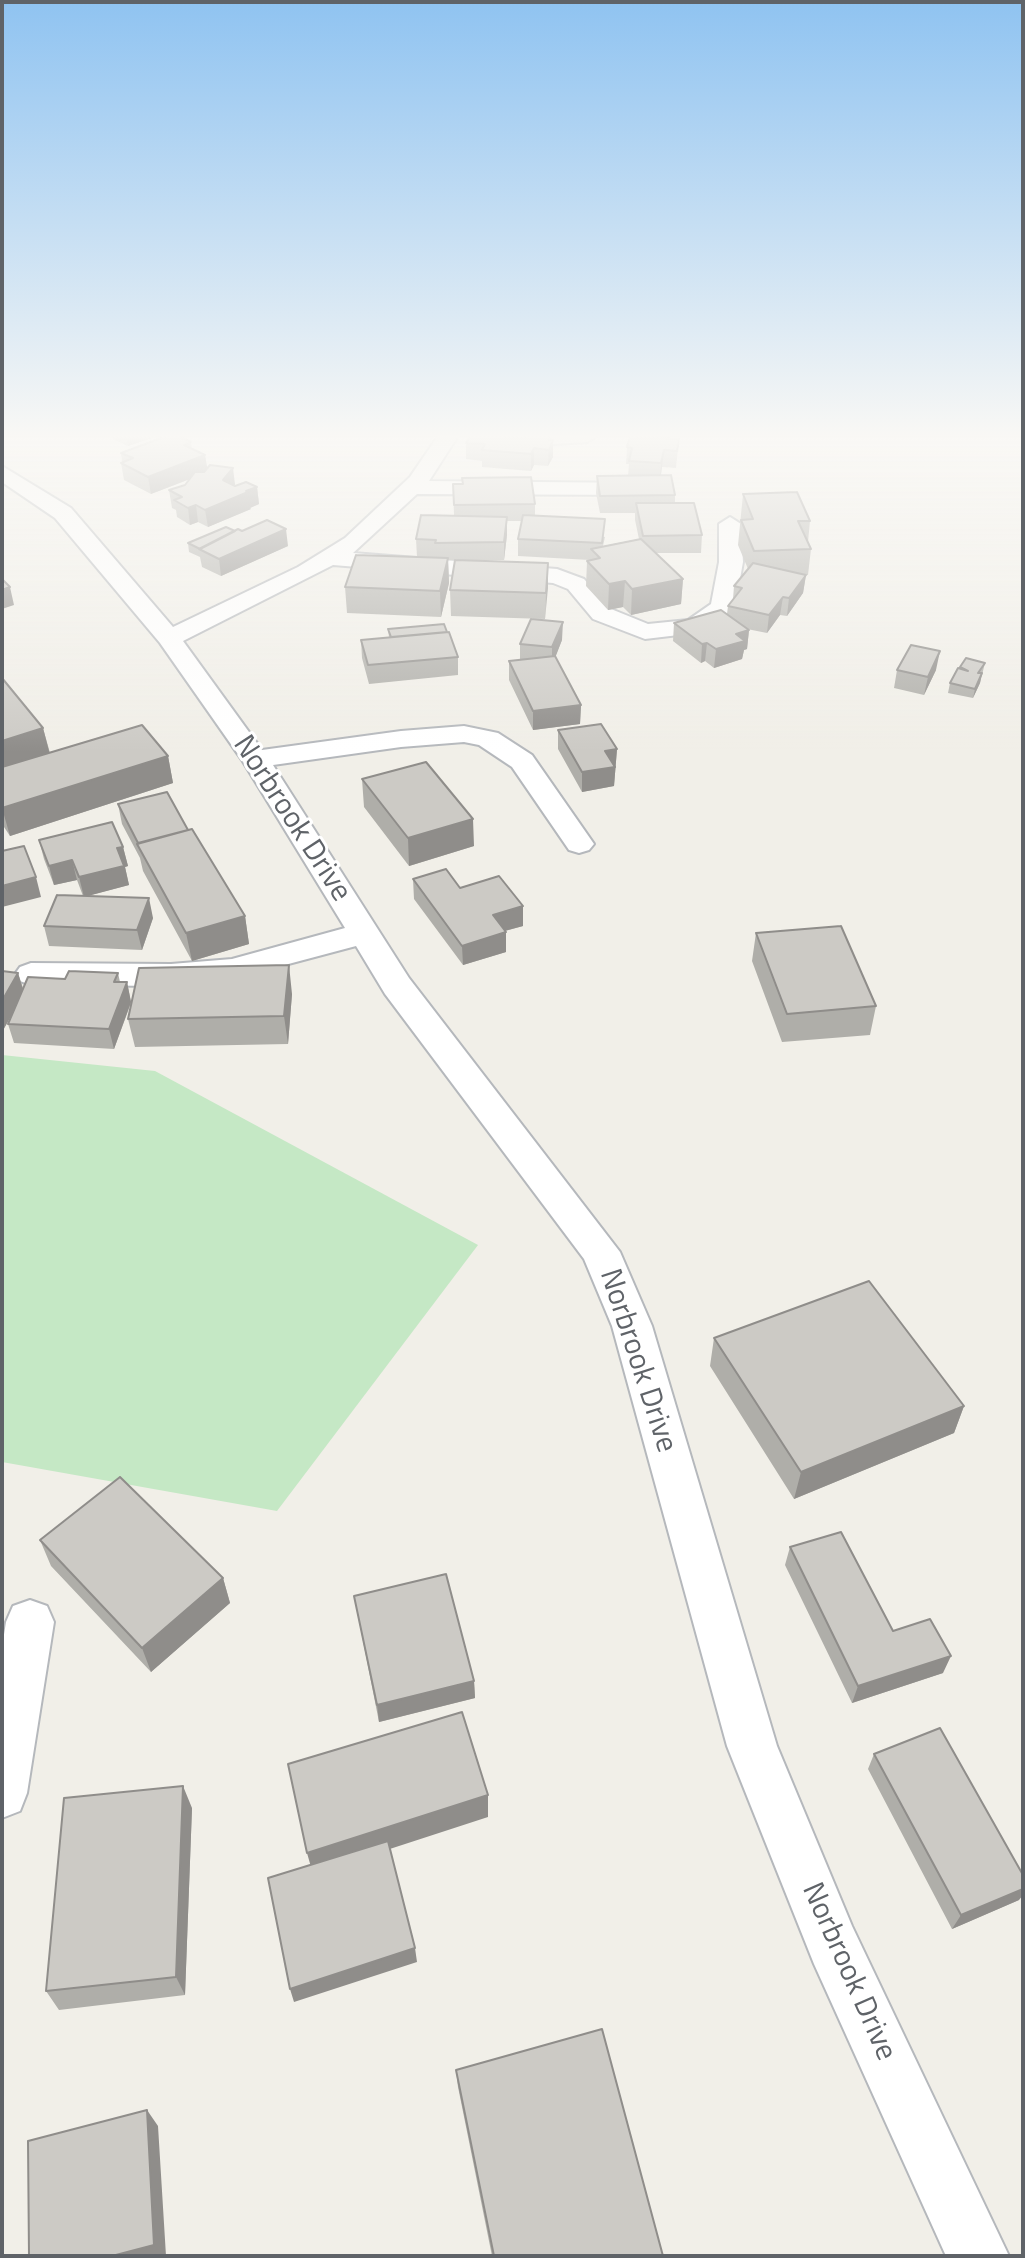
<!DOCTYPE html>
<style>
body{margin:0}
#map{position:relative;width:1025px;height:2258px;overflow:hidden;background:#f1efe8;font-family:"Titillium Web",sans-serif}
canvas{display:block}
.frame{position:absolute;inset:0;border:4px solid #5f6368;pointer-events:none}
</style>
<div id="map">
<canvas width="1025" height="2258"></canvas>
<div class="frame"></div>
</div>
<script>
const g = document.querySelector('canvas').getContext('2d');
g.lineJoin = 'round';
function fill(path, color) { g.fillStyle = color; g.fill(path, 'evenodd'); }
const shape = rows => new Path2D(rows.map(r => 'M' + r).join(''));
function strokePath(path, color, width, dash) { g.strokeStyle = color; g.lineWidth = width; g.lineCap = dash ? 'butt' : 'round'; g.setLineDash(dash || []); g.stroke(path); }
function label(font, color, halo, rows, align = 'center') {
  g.font = font + ' "Titillium Web",sans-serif'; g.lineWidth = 6; g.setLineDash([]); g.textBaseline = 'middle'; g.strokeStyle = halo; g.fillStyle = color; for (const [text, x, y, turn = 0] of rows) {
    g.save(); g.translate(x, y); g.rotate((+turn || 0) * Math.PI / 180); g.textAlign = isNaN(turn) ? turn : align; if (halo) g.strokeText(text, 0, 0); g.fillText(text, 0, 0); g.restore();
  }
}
fill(shape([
 [2,1055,155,1071,478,1245,277,1511,2,1462]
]), '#c5e8c5');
const minor = shape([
 [438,436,458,436,429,481,647,483,658,489,647,495,417,494,353,553,557,569,584,579,611,609,648,624,688,620,711,604,719,562,719,524,730,517,741,524,743,562,735,607,704,632,645,639,593,619,568,589,553,583,333,565,183,641,262,750,401,731,464,726,498,733,532,755,594,844,589,850,579,853,569,850,512,767,479,745,464,742,401,747,273,765,409,978,620,1252,652,1326,777,1746,852,1926,1009,2256,946,2256,814,1964,727,1746,612,1326,584,1259,385,994,356,946,232,979,171,986,31,985,20,981,15,974,20,967,31,963,171,964,232,959,345,928,242,760,160,643,55,518,2,482,2,466,71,508,173,627,298,567,345,538,410,477,438,436],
 [500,436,597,436,587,442,504,447,494,441,500,436],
 [30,1600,47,1606,54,1622,27,1793,20,1811,2,1818,2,1647,6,1622,13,1606,30,1600]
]);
strokePath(minor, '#b5b8bc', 4);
fill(minor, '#fff');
fill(shape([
 [107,436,157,436,128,446],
 [551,436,551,440,553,440,553,457,548,466,534,465,531,471,482,467,482,461,466,459,466,443],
 [679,439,676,468,662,467,661,475,675,495,675,503,702,535,701,553,656,553,683,579,681,604,631,615,623,607,608,610,586,586,587,561,590,560,518,556,518,539,522,521,507,521,507,535,504,560,448,560,449,583,441,617,347,613,345,587,417,557,416,539,454,516,453,484,535,504,535,516,605,537,603,546,639,539,635,520,635,513,600,513,596,493,597,476,628,476,629,464,626,464,627,447],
 [191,442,192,449,205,455,207,469,235,484,235,486,257,487,259,504,250,508,251,509,208,527,198,522,190,525,177,517,176,510,172,508,169,490,185,485,190,479,151,494,124,480,121,463,122,462,121,453],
 [743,494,810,521,808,542,811,549,808,575,806,575,803,593,787,616,780,615,767,633,747,629,749,630,747,649,744,650,742,659,714,668,705,661,701,663,673,641,674,623,727,614,728,606,733,599,734,586,748,569,738,545],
 [235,531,242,531,288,546,221,576,202,567,200,557,189,552,188,543],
 [548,563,545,619,451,616,450,590],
 [388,629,458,657,458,675,369,684,362,658,361,640,389,637],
 [562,640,555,657,581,705,580,724,533,730,509,680,509,661,520,660,520,644],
 [985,663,980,683,973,698,948,693,950,683,960,667],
 [897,670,936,670,924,695,894,688],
 [2,678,43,728,50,753,168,756,173,783,10,836,2,824],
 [558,730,617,749,614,786,582,792,558,749],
 [362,779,474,846,409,866,364,807],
 [118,804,188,830,245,916,249,944,192,961,143,871,140,858,122,824],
 [39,840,123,847,128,866,125,867,129,885,87,896,153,918,142,950,49,946,44,926,83,896,77,880,54,885,44,859],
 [413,879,460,888,523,926,505,931,506,952,463,965,414,899],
 [756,933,876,1006,870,1035,782,1042,752,961],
 [2,971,18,973,23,988,65,979,118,973,120,982,127,982,131,1002,292,994,288,1044,135,1047,128,1019,131,1003,114,1049,14,1043,8,1024,10,1018,2,1032],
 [714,1338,964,1406,954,1433,794,1499,710,1366],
 [40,1540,223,1578,230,1603,151,1672,51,1566],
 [790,1547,893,1631,943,1673,852,1703,785,1565],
 [354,1596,474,1681,475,1698,379,1722],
 [874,1754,1019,1900,952,1929,868,1769],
 [192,1808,185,1995,59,2010,46,1991],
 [456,2070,663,2256,492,2256,458,2087]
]), '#afaea9');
fill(shape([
 [126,436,157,436,128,446],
 [551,436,551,446,553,440,553,457,548,466,549,440],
 [534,448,534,465,531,471,531,454],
 [664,450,662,467,660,480,661,463],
 [205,455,208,472,151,494,148,477],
 [233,468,235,484,226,497,223,480],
 [257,487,259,504,250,508,251,509,208,527,205,510],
 [196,505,198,522,190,525,188,508],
 [507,517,507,535,504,560,504,542],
 [286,529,288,546,221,576,219,559],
 [448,558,449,583,441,617,440,591],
 [548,563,548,588,545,619,546,593],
 [806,575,803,593,787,616,789,598],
 [683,579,681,604,631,615,632,589],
 [625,581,623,607,608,610,609,584],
 [10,587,14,605,2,609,2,590],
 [783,597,780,615,767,633,769,615],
 [563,622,562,640,552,666,552,647],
 [749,630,747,649,744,650,742,659,714,668,716,649,736,634],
 [707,643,705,661,701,663,702,644],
 [940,651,936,670,924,695,928,677],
 [982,673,980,683,973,698,975,689],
 [581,705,580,724,533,730,533,711],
 [43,728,50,755,2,770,2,741],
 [617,749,614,786,582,792,582,772,605,751],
 [168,756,173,783,10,836,2,808],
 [473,819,474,846,409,866,408,838],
 [123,847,128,866,125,867,129,885,84,897,79,877,117,848],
 [72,860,77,880,54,885,49,866],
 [36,877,41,897,2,907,2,886],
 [149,898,153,918,142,950,137,930],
 [523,906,523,926,493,934,493,915],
 [245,916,249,944,192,961,186,933],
 [506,932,506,952,463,965,462,946],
 [289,965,292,994,288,1044,284,1016],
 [18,973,24,993,2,1032,2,1001],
 [127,982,131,1002,114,1049,109,1029],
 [964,1406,954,1433,794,1499,801,1472],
 [223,1578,230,1603,151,1672,142,1648],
 [951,1656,943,1673,852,1703,858,1686],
 [474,1681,475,1698,379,1722,377,1705],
 [183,1786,192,1808,185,1995,176,1977],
 [488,1795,488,1817,313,1874,307,1853],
 [1023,1889,1023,1895,1019,1900,952,1929,961,1915],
 [415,1948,417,1962,294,2002,290,1989],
 [147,2110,158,2126,166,2256,112,2256]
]), '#8f8d8a');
const building = shape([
 [167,436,178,436,191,442,184,445,205,455,148,477,121,463,133,458,121,453,167,436],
 [470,436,500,436,524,438,525,436,551,436,549,440,553,440,549,450,534,448,531,454,482,450,485,444,466,443,470,436],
 [630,436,679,439,677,451,664,450,661,463,629,461,632,448,627,447,630,436],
 [210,465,233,468,223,480,235,486,246,482,257,487,246,491,248,492,205,510,196,505,188,508,174,500,182,497,169,490,185,485,195,472,204,472,210,465],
 [671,475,675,495,600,496,597,476,671,475],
 [531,477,535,504,454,505,453,484,463,484,462,478,531,477],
 [797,492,810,521,798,521,811,549,754,551,741,520,753,519,743,494,797,492],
 [636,503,694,503,702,535,643,536,636,503],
 [421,515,507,517,504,542,435,543,436,540,416,539,421,515],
 [523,515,605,519,602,543,518,539,523,515],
 [267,520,286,529,219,559,199,549,238,529,242,531,267,520],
 [226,527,235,531,200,549,188,543,226,527],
 [641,539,683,579,632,589,625,581,609,584,587,561,600,558,591,549,641,539],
 [356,555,448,558,440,591,345,587,356,555],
 [455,560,548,563,546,593,450,590,455,560],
 [753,563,806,575,789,598,783,597,769,615,728,606,742,588,734,586,753,563],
 [2,579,10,587,2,590,2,579],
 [721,610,749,630,736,634,745,641,716,649,707,643,702,644,674,623,721,610],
 [531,619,563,622,552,647,520,644,531,619],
 [444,624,447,632,391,637,388,629,444,624],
 [449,632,458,657,368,665,361,640,449,632],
 [911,645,940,651,928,677,897,670,911,645],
 [555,656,581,705,533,711,509,661,555,656],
 [966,658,985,663,978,673,982,673,975,689,950,683,958,668,968,671,960,667,966,658],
 [2,678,43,728,2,741,2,678],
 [601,724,617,749,605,751,615,767,582,772,558,730,601,724],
 [142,725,168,756,2,808,2,767,142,725],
 [426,762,473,819,408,838,362,779,426,762],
 [167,792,188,830,138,843,118,804,167,792],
 [112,822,123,847,117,848,124,866,79,877,72,860,49,866,39,840,112,822],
 [192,829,245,916,186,933,137,844,192,829],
 [24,846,36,877,2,886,2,851,24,846],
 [446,869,460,888,499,876,523,906,493,915,506,932,462,946,413,879,446,869],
 [57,895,149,898,137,930,44,926,57,895],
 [841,926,876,1006,787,1014,756,933,841,926],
 [289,965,284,1016,128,1019,139,968,289,965],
 [2,971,18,973,2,1001,2,971],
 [69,971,118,973,114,982,127,982,109,1029,8,1024,28,977,65,979,69,971],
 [869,1281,964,1406,801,1472,714,1338,869,1281],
 [120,1477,223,1578,142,1648,40,1540,120,1477],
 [841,1532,893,1631,930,1619,951,1656,858,1686,790,1547,841,1532],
 [446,1574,474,1681,377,1705,354,1596,446,1574],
 [462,1712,488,1795,307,1853,288,1764,462,1712],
 [940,1728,1023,1875,1023,1889,961,1915,874,1754,940,1728],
 [183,1786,176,1977,46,1991,64,1798,183,1786],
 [388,1841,415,1948,290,1989,268,1878,388,1841],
 [602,2029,663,2256,494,2256,456,2070,602,2029],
 [147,2110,154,2245,112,2256,29,2256,28,2141,147,2110]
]);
fill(building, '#cccac5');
strokePath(building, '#8f8d8a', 2);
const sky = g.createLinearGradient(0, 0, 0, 752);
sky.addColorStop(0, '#8fc3f1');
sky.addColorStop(0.58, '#f9f8f5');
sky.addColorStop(1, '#f9f8f500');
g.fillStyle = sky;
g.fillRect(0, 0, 1025, 752);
label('30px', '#5f6368', '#fff', [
 ["Norbrook Drive",291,819,57],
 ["Norbrook Drive",637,1361,72],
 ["Norbrook Drive",848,1972,66]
]);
</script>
